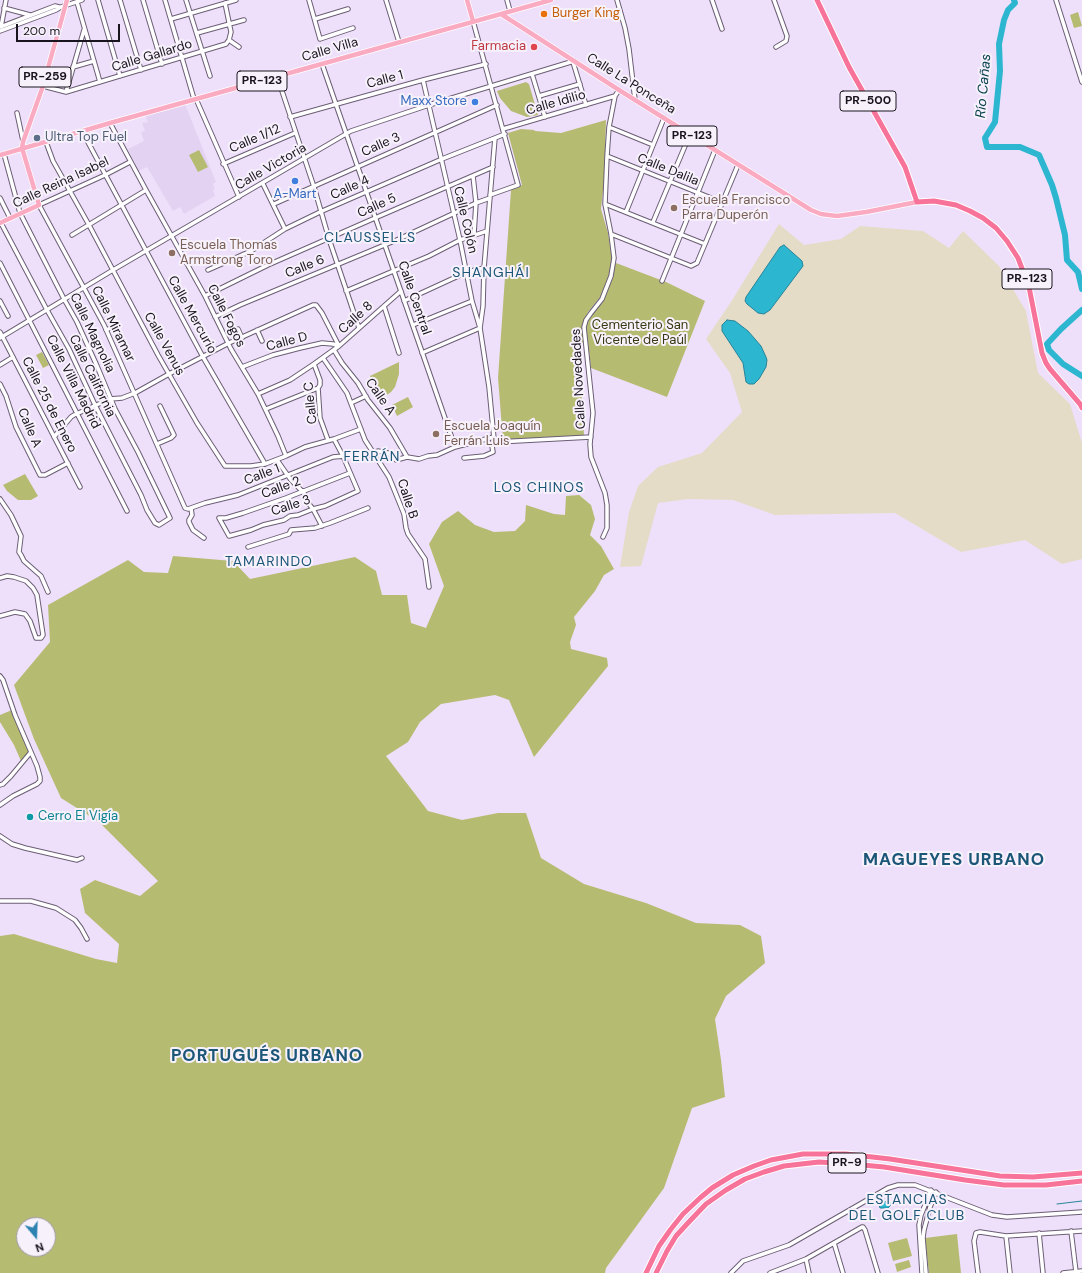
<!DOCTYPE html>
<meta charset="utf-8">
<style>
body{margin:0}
#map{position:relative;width:1082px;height:1273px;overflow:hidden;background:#eee0fa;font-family:"DM Sans",sans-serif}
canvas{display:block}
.north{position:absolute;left:16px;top:1217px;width:40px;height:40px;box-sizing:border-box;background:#f7f1fc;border:1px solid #9e99a3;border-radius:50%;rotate:161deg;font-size:11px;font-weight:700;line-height:16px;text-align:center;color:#19141d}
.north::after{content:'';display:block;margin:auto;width:14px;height:18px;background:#2c83b1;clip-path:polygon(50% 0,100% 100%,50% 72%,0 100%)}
.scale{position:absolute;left:16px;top:24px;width:104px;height:18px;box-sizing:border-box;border:2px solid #19141d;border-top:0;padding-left:5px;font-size:12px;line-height:14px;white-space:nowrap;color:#19141d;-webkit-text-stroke:3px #f7f1fc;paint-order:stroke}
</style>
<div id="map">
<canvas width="1082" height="1273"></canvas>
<div class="north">N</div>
<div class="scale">200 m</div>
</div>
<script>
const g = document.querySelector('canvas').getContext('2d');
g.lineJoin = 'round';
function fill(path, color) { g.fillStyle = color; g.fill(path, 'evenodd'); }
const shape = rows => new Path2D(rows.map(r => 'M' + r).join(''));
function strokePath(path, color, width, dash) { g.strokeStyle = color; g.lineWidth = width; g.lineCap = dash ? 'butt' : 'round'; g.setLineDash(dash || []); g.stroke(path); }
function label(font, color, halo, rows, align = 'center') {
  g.font = font + ' "DM Sans",sans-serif'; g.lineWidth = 4; g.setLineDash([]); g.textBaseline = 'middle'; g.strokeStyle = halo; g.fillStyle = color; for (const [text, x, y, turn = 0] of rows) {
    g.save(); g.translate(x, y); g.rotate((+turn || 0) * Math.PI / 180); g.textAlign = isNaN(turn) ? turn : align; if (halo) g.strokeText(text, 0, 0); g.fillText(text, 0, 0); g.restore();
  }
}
fill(shape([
 [779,224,804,245,841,239,860,226,923,231,949,248,963,231,999,266,1026,311,1038,373,1070,404,1082,443,1082,559,1062,564,1025,540,961,552,895,513,775,515,733,500,688,499,658,503,641,566,620,567,629,512,638,486,658,467,702,453,742,412,730,373,706,339,731,302]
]), '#e5dcc7');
fill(shape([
 [185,104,216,182,213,184,215,189,213,190,215,196,184,214,180,207,173,211,147,167,139,171,128,149,144,141,141,132,145,131,142,123,148,122,145,115]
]), '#e4d2f2');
fill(shape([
 [1078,12,1082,26,1074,28,1070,15],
 [526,82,529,84,538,115,527,117,511,111,500,98,497,91],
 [606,120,604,181,601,209,608,233,612,258,610,273,601,296,588,312,585,319,585,343,579,343,584,436,503,441,498,378,511,190,522,185,508,133,521,129,534,130,535,131,561,133],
 [199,150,208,167,198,172,189,155],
 [616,263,666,282,705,301,667,397,591,368,586,325,592,314,603,302,613,277,615,265],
 [42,352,49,365,43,368,36,355],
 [399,362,399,374,395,387,391,392,381,399,370,376],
 [408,397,413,407,397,416,392,405],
 [25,474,38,496,31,500,18,500,7,491,3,485],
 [579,495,591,505,595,519,590,535,601,546,614,569,604,575,595,591,574,617,576,625,570,642,571,649,607,658,608,666,534,757,509,700,495,695,441,704,420,722,408,742,386,756,428,811,462,820,498,813,526,813,541,858,584,884,646,903,696,923,740,925,761,936,765,963,726,996,715,1019,721,1060,725,1097,692,1108,664,1188,606,1268,605,1273,0,1273,0,936,14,934,96,959,117,963,119,944,85,913,80,889,95,880,140,896,158,881,99,822,61,798,34,739,14,685,50,642,48,605,128,560,144,572,168,573,173,556,233,561,250,579,355,557,376,571,382,595,407,595,411,623,426,628,444,586,429,544,442,522,458,511,475,525,494,532,515,531,525,521,526,505,554,514,565,515,566,496],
 [24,1225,48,1225,48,1249,24,1249],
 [12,710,30,751,21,761,14,745,0,722,0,715],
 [957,1234,961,1273,929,1273,925,1238],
 [907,1238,912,1256,893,1261,888,1243],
 [909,1260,911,1267,897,1272,895,1264]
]), '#b6bb72');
const water = shape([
 [784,245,802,261,803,266,770,310,764,314,758,313,747,304,745,301,746,297,780,247,784,245],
 [727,320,735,321,748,331,761,346,766,357,767,360,766,367,759,379,754,384,749,384,746,382,743,363,722,331,722,325,727,320],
 [887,1201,890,1202,891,1205,888,1208,880,1208,879,1205,881,1203,887,1201]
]);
fill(water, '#2db6d0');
strokePath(water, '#27859a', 1);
strokePath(shape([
 [1057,1204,1082,1201]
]), '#27859a', 1);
strokePath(shape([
 [1014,0,1015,3,1008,10,1004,20,999,44,1000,71,995,122,985,138,987,147,1020,147,1039,155,1052,185,1056,198,1065,235,1067,260,1078,272,1082,289],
 [1082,310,1061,329,1047,344,1049,350,1063,364,1082,376]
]), '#2db6d0', 6);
const minor = shape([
 [98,0,120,76],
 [120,0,141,70],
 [143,0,162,64],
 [165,0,194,99],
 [186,0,210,76],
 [309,0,320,39,353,28],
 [386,0,399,42],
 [507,0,510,11],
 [617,0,625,28,629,49,635,100],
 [712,0,722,29],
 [774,0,787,36,786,41,776,47],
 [1056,0,1082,82],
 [77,2,100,82],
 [4,8,30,15],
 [171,19,236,0],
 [315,19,348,9],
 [473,21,518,185,490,195],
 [0,27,55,6,59,7],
 [1,27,6,0],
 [0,31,56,10,61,7,82,0],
 [197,33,244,20],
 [229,40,239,47],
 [573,62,586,105],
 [322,64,455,447],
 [73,67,94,61],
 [532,74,545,117],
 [277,76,314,187,329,239,359,328],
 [423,80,460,240,472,301,480,328,489,387,494,439,497,442,591,437],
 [43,86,66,92,226,44,229,40,231,32,225,3],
 [66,92,84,30],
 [539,96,580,84],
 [196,99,239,197],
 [17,113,23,141],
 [290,117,423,80,486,64],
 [110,123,146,190,205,296,231,349,258,394,278,436,286,456],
 [609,127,653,145],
 [503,129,615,96],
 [82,131,203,357,265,464],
 [46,142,53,161,89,225,158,355,197,423,225,466,251,466,265,464,286,456,305,447,334,439,361,429],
 [607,156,721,202],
 [130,162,105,175,39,205,104,325,185,508,188,509,205,503,238,495,333,457,356,455,367,456,378,451,388,453,396,460,407,457,419,459,428,456,437,455,455,447,494,437],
 [223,164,295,133],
 [473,176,476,203,474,234],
 [263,184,285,229],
 [0,198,10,218],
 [274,204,497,105],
 [605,204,705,244],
 [626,212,664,118],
 [653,222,690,134],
 [1,223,47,310,69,349,95,405,141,495,147,510,155,523,159,525,170,518,138,452,115,409,97,366,77,322,64,299,20,213,4,154],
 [611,234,691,266,697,263,738,165],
 [72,235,146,190],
 [0,263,127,511],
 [208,270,251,251,285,229,320,212,442,159,505,134],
 [662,281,715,150],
 [346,291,429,256,460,240,487,231],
 [205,296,268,265,375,218,493,167],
 [0,301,8,316],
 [404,301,467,272,484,268],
 [384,306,399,353],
 [215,317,240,305,399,239,476,203,490,198],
 [413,325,472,301],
 [238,329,242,338],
 [106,330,115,326],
 [257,330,262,341],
 [0,332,80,487],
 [0,338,113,270,351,131,429,105,574,61],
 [334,350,342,363,358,383,368,400,390,428,407,457],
 [422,353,480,328,483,306,484,268,495,138],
 [323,358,347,393,365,440,389,477,404,514,406,528,408,534,425,559,429,587],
 [314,364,320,380,320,385,318,388,320,418,328,440],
 [0,365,13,357],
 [242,367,273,355,300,348,322,343,333,344,339,346],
 [0,384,6,396,16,427,40,475,45,475,68,463],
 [258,394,290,380,314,364,339,346,401,291],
 [351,403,366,396],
 [266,409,318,388],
 [54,437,71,417,74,415,110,399,122,398,135,393,169,374,229,343,313,305,316,305,322,313,339,346],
 [334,439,343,456,358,491,325,506,313,509,298,515,290,516,284,520,263,525,251,530,229,536,219,518,226,518,243,513,286,498,350,473],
 [157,444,171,438,174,435,160,406],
 [464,458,484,456,493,452,492,446,494,439],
 [277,460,291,480,302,491],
 [303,491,309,504,313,509,322,526],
 [0,499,11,515,21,536,19,552,21,555,24,561,41,576,48,592],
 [191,508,192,515,189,520,189,522,193,530,204,538],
 [603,537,607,528,607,505,605,493,591,457,590,444,593,413,584,327,586,320,591,313,602,299,611,276,614,258,611,234,605,204,607,156,609,127,615,96,619,90],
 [248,547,289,534,291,530,315,528,330,523,368,508],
 [0,578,7,576,14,577,26,581,33,588,37,595,43,635,41,638,36,638,30,621,25,614,15,612,0,616],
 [0,676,3,680,15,715,37,766,40,777,40,781,37,784,13,796,0,805],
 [0,785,3,784,11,776,31,752],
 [0,836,12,844,25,848,77,860,82,858],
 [0,901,31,901,56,908,75,920,81,928,87,939],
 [1071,1231,1076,1272],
 [1039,1233,1043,1273],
 [1006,1236,1010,1273],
 [834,1243,843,1273],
 [806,1259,809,1273],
 [731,1273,743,1261,789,1245,888,1188,898,1185,915,1185,992,1215,1007,1217,1082,1212],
 [770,1273,806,1259,862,1227,863,1227,865,1230,878,1273],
 [922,1273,919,1225,921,1215,931,1190],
 [926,1273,923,1238,924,1230,930,1207,936,1192],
 [978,1273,974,1241,976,1233,980,1232,1006,1236,1082,1231],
 [1063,1273,1082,1271]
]);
const major = shape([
 [467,0,473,21],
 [501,14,619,90,811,210,821,214,837,216,866,212,917,202],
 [0,155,110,123,551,0],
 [0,223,39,205,22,148,23,142,43,86,67,0]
]);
const highway = shape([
 [817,0,849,67,905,167,917,202,934,201,956,205,970,211,983,218,996,228,1007,241,1018,258,1029,287,1042,353,1046,363,1050,369,1080,404,1082,408],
 [646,1273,659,1246,671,1229,683,1214,700,1198,712,1188,733,1175,754,1166,771,1160,803,1154,846,1154,890,1159,1000,1176,1033,1177,1082,1173],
 [656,1273,667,1251,676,1236,687,1224,706,1204,726,1190,745,1179,764,1172,784,1166,819,1162,852,1164,884,1167,965,1180,1004,1185,1046,1185,1082,1181]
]);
strokePath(minor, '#6b5e74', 5.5);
strokePath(major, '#fff', 6);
strokePath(highway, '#fff', 7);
strokePath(minor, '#fff', 3.5);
strokePath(major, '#faabc2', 4.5);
strokePath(highway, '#f77399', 5);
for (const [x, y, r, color] of [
 [544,14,4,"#e8710a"],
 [534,47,4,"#e0444e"],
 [475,102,4,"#3f7fe0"],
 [37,138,4,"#5c6f8a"],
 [295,181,4,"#3f7fe0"],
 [674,208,4,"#8d6e63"],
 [172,253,4,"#8d6e63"],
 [436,434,4,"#8d6e63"],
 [30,817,4,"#0f9aa8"]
]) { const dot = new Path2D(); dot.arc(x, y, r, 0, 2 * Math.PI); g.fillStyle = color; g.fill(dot); strokePath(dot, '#f7f1fc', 1.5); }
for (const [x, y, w] of [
 [45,77,52],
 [262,81,50],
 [868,101,56],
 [692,136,50],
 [1027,279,50],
 [847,1163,38]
]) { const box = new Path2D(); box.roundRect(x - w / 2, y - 10, w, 20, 3); g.fillStyle = '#f7f1fc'; g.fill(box); strokePath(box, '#19141d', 1); }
label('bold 12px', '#19141d', null, [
 ["PR-259",45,77],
 ["PR-123",262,81],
 ["PR-500",868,101],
 ["PR-123",692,136],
 ["PR-123",1027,279],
 ["PR-9",847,1163]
]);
label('13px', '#c56008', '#f7f1fc', [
 ["Burger King",552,14]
], 'left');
label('13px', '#be3a42', '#f7f1fc', [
 ["Farmacia",526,47]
], 'right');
label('13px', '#19141d', '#f7f1fc', [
 ["Calle Villa",330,50,-16],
 ["Calle Gallardo",152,56,-17],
 ["Calle 1",385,80,-15],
 ["Calle La Ponceña",631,84,32],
 ["Calle Idilio",556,103,-16],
 ["Calle 1/12",255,139,-23],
 ["Calle 3",381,145,-24],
 ["Calle Victoria",271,167,-30],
 ["Calle Dalila",668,170,22],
 ["Calle Reina Isabel",61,183,-25],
 ["Calle 4",350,188,-24],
 ["Calle 5",377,206,-24],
 ["Calle Colón",465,220,77],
 ["Calle 6",305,267,-22],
 ["Calle Central",414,298,71],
 ["Calle Mercurio",192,315,61],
 ["Calle Fogos",226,316,63],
 ["Calle 8",356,318,-42],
 ["Calle Miramar",113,324,64],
 ["Calle Magnolia",92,333,64],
 ["Calle D",287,342,-15],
 ["Calle Venus",164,344,61],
 ["Calle California",92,376,64],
 ["Calle Novedades",579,379,-93],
 ["Calle Villa Madrid",73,382,63],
 ["Calle A",380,397,55],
 ["Calle C",311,403,-96],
 ["Calle 25 de Enero",49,405,63],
 ["Calle A",29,428,67],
 ["Calle 1",262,475,-21],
 ["Calle 2",281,488,-20],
 ["Calle B",407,499,72],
 ["Calle 3",291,506,-18]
]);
label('13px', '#366cbe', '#f7f1fc', [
 ["Maxx Store",467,102],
 ["A-Mart",295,195,"center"]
], 'right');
label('13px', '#4e5e75', '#f7f1fc', [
 ["Ultra Top Fuel",45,138]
], 'left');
label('13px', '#785e54', '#f7f1fc', [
 ["Escuela Francisco",682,201],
 ["Parra Duperón",682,216],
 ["Escuela Thomas",180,246],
 ["Armstrong Toro",180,261],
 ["Escuela Joaquín",444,427],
 ["Ferrán Luis",444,442]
], 'left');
label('13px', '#373912', '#f7f1fc', [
 ["Cementerio San",640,326],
 ["Vicente de Paúl",640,341]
]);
label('13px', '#0d838f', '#f7f1fc', [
 ["Cerro El Vigía",38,817]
], 'left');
label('italic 14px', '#08434e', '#f7f1fc', [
 ["Río Cañas",984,86,-85]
]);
g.letterSpacing = '1px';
label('14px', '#1b5677', '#f7f1fc', [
 ["CLAUSSELLS",370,238],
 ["SHANGHÁI",491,273],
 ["FERRÁN",372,457],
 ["LOS CHINOS",539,488],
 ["TAMARINDO",269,562],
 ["ESTANCIAS",907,1200],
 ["DEL GOLF CLUB",907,1216]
]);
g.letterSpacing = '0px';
g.letterSpacing = '1px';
label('bold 17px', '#1b5677', '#f7f1fc', [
 ["MAGUEYES URBANO",954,861],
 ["PORTUGUÉS URBANO",267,1057]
]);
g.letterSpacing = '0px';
</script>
